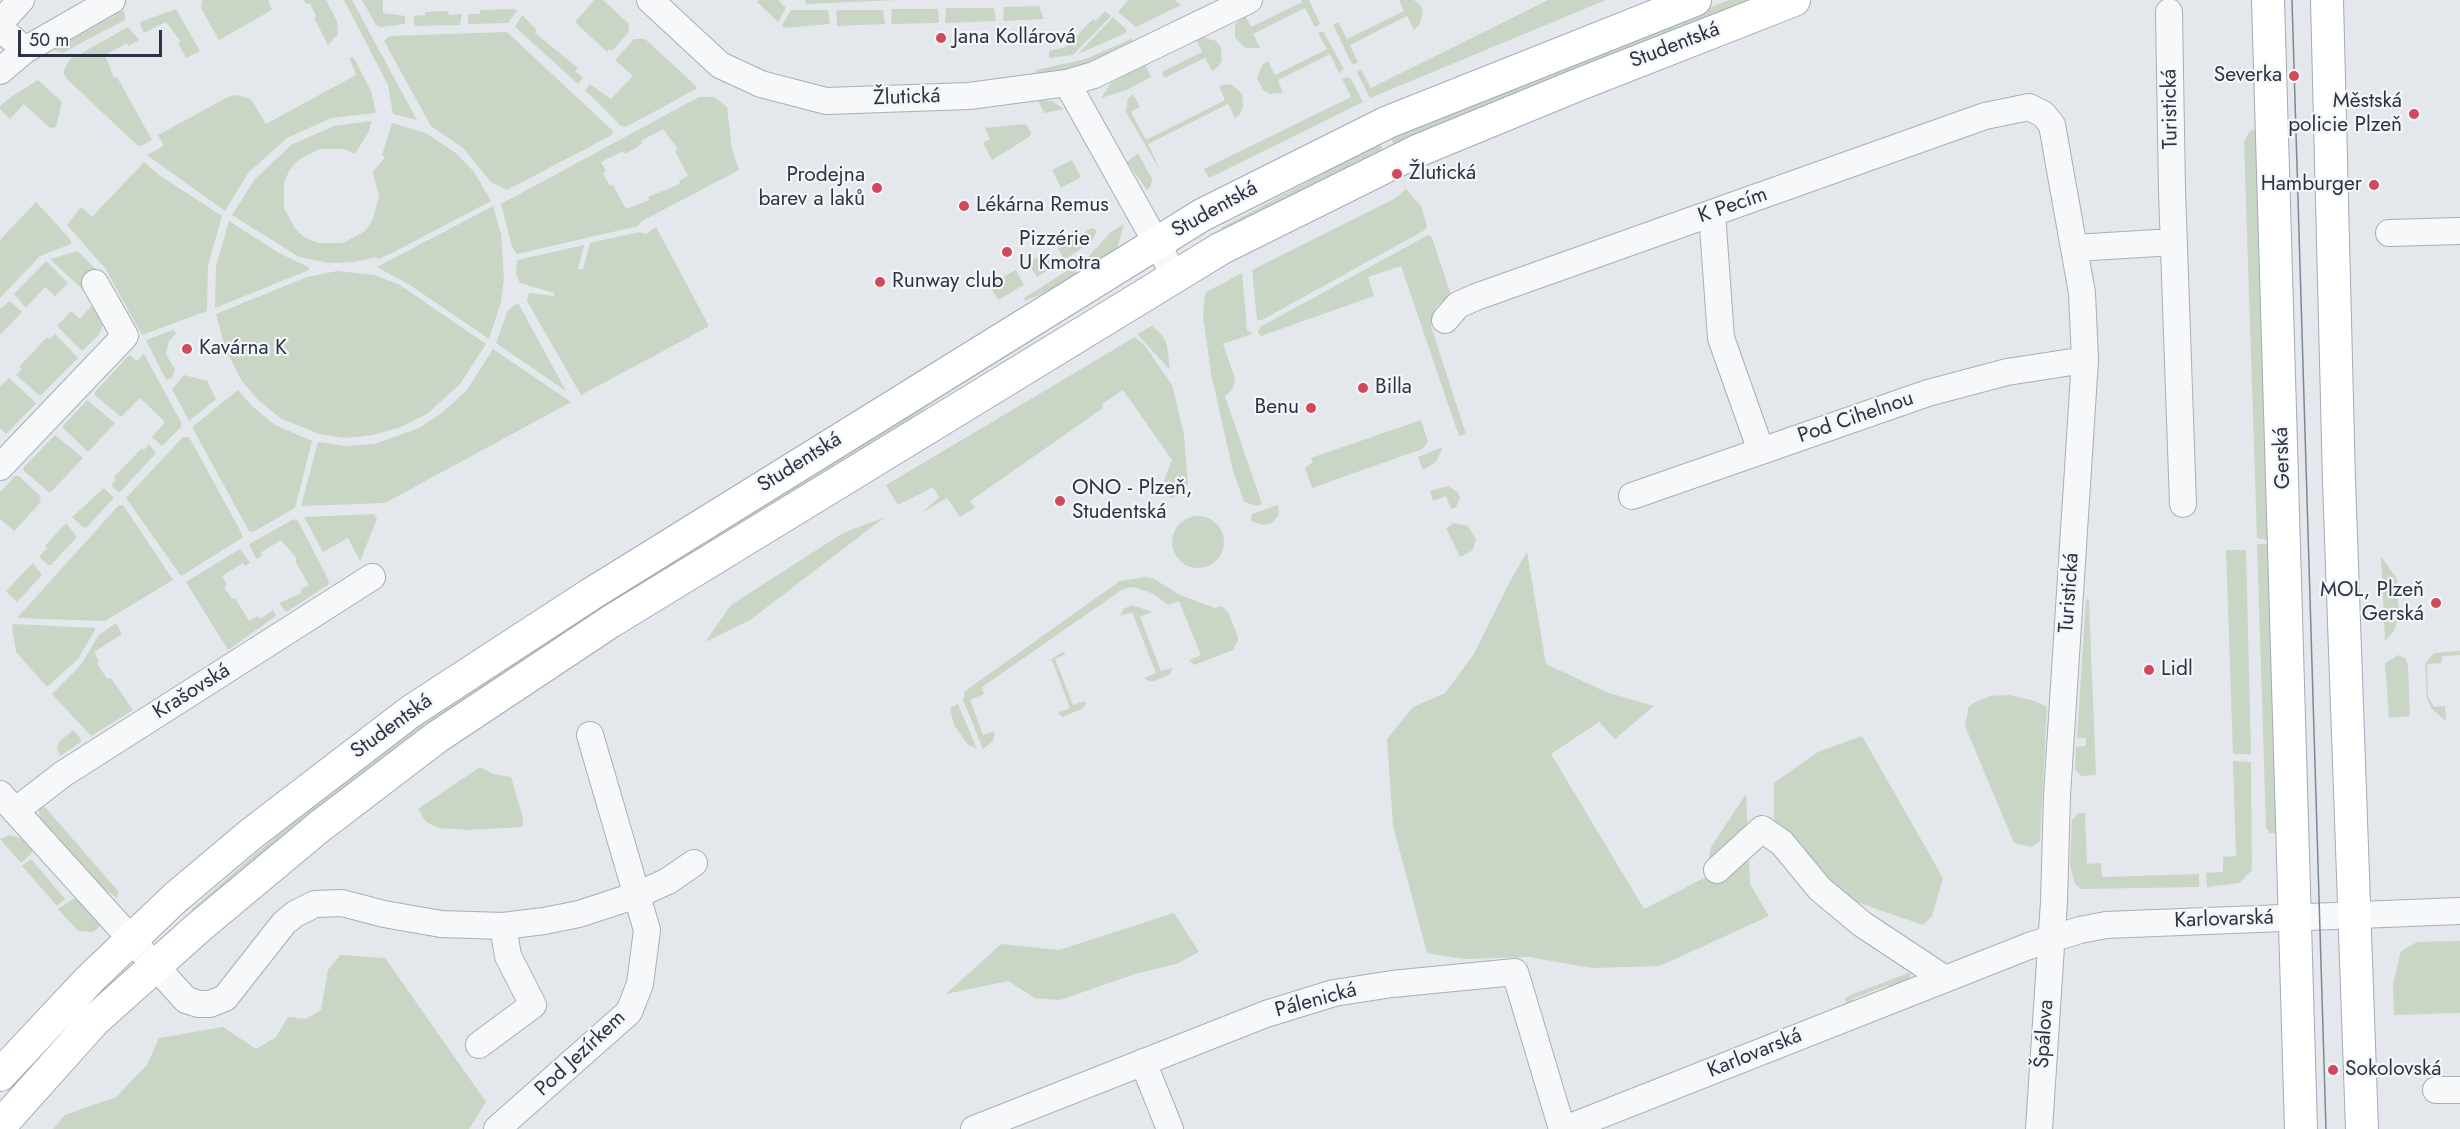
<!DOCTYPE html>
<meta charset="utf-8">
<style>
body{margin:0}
#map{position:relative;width:2460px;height:1129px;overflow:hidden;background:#e4e7ec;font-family:Jost,sans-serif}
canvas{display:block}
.scale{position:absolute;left:18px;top:30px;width:144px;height:27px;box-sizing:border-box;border:3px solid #2b3445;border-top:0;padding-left:8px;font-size:18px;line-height:21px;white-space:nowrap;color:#2b3445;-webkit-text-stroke:4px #f4f6f9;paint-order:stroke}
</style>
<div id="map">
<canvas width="2460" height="1129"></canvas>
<div class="scale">50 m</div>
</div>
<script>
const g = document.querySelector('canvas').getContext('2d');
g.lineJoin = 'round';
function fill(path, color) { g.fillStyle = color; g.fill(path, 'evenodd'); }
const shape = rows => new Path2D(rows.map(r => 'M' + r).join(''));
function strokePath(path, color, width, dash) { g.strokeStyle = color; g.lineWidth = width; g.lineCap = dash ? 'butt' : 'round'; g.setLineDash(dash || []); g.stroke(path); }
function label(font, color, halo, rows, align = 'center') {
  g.font = font + ' Jost,sans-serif'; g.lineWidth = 4.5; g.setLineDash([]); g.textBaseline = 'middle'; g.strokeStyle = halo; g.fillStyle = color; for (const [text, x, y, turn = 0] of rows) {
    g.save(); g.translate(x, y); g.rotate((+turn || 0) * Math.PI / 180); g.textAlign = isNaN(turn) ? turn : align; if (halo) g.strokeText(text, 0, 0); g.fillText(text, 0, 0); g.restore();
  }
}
fill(shape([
 [202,0,268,0,272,10,219,40,201,8],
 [304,0,326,0,337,21,338,34,328,45,314,18,316,16,310,3,306,4],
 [344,0,352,0,417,120,393,114,388,85],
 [362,0,383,0,383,13,405,16,405,24,381,27,376,25],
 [594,0,603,0,629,24,628,33,612,51,610,49,607,52,575,22],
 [759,0,778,0,786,8,778,22,757,2],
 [805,0,898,0,806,4],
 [1128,0,1175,0,1181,5,1136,27,1118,12],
 [1301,0,1309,0,1320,24,1315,27,1305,8,1253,34,1260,48,1246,48,1235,38,1235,25,1245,15,1251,27,1302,2],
 [1399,0,1414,0,1421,6,1423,13,1419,25,1414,30,1407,16,1350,45,1358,63,1352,64,1333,25,1338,22,1347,39,1404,11],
 [1548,0,1606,0,1370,98,1357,72,1361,70,1371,88],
 [1729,0,1767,0,1396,150,1389,134],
 [1039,6,1044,19,1003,21,1004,7],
 [946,8,994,8,996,21,945,23],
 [176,9,200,51,186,58,178,43,181,42,166,22,144,33,141,27,140,22],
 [515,9,517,11,508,23,469,24,468,22,468,14,480,14,480,10],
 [892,9,938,9,939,23,891,24],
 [124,10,125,20,62,53,53,50],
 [791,10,828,10,830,24,784,28,782,25],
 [883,10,885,24,837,26,836,11,838,10],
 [448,11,449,15,462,14,460,25,416,26,414,24,414,16,425,15,425,12],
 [1105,11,1111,16,1073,55,1049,58,1049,51,1066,47,1093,19,1096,21],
 [522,15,537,30,535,33,578,68,575,71,583,78,578,84,515,27],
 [1113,17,1127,30,1126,33,1078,54],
 [128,27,139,40,128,46,127,43,105,55,114,78,117,77,152,140,141,146,137,145,67,79,63,72,69,60],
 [1323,31,1344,69,1339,73,1330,54,1278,80,1283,93,1270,94,1263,90,1257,78,1262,65,1268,61,1275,75,1327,49,1318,33],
 [507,32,613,131,612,135,507,190,491,182,463,148,431,126,384,41,389,36],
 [1203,37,1216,41,1221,47,1222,61,1218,67,1212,71,1205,58,1164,78,1162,72,1202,52,1196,39],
 [634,39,645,39,696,86,696,89,626,127,621,126,585,90,590,84,611,99,633,76,615,60],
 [1131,39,1136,45,1107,60,1035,78,1036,70,1086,59],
 [349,57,354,58,371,91,376,113,331,118,287,138,248,173,225,211,147,155,164,146,158,135,228,97,237,95,251,99,266,124,356,75],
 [1145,64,1151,77,1127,90,1101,98,1111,83],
 [1347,77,1351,79,1363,102,1209,178,1204,169,1351,97,1342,79],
 [38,80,62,102,56,127,50,128,24,104,10,119,0,109,0,106,11,97],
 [1226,84,1232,85,1242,94,1243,108,1240,114,1235,118,1228,104,1148,144,1161,172,1126,112,1128,98,1133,94,1140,107,1131,112,1146,140,1225,100,1219,86],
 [699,97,714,97,727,107,732,149,739,170,642,221,638,226,517,254,512,247,501,204],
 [663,129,678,149,675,151,688,176,679,181,680,184,648,197,650,200,626,209,613,185,610,186,603,174,606,171,601,162,623,151,625,154,642,144,641,141],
 [1038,100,1052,101,1064,109,1044,113],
 [371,121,369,131,355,154,344,149,319,149,297,161,289,171,284,183,284,208,296,230,306,238,318,243,343,243,365,231,372,221,379,197,373,172,385,157,382,155,392,123,426,133,457,154,474,172,491,201,390,254,378,259,376,257,354,262,330,263,299,257,232,215,255,179,291,145,334,126],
 [1026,124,1031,133,1029,137,992,160,983,143,990,139,985,128],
 [2260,127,2271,539,2267,540,2257,538,2244,142,2250,131],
 [1378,139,1385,155,1225,235,1221,228,1335,167],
 [1138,153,1152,179,1151,186,1147,190,1127,162],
 [1072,160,1081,177,1061,188,1052,170],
 [144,162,159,175,222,216,208,265,207,311,142,335,105,268,67,225,81,207,92,217],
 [1406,189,1421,206,1427,226,1425,230,1262,320,1257,320,1252,270,1394,199],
 [36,202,71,240,71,244,40,256,0,298,0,240],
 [493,206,501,234,504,279,501,302,489,339,410,285,377,267],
 [229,221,279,253,308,267,309,270,215,308,216,266],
 [1124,224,1117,249,1110,257,1089,271,1084,263,1086,259,1111,232],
 [656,227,708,324,708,327,581,395,527,301,529,293,554,296,554,293,520,283,516,274,517,260,584,245,578,269,583,269,590,243,639,232,646,234],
 [1092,228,1097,230,1092,241,1064,260,1058,248],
 [1428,235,1432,238,1451,295,1436,307,1431,326,1466,434,1459,436,1401,266,1368,277,1374,296,1261,336,1258,332,1260,327],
 [77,251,99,272,82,289,50,259],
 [1043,254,1047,261,1054,257,1058,264,1037,277,1028,263],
 [46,261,68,283,55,296,45,287,26,308,14,294],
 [1073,267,1079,278,1025,301,1024,298],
 [1016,270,1024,285,998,300,989,284],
 [337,271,374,275,400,285,486,344,460,384,427,414,401,427,373,435,346,438,319,434,280,418,258,400,241,380,225,348,216,314,307,277],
 [1242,273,1247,330,1252,334,1223,344,1235,378,1233,389,1225,396,1262,504,1257,506,1244,502,1233,471,1211,373,1203,316,1205,295,1208,291],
 [1090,296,1094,302,934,402,198,916,192,909,289,825,419,719],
 [10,301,22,312,0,335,0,309],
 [518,303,566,391,496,343,508,310],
 [92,305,100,313,103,325,99,335,82,351,57,326,71,311,80,319],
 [1152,326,1162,335,1167,345,1170,370,1137,334],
 [173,330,176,333,169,341,166,354,175,370,172,378,166,380,146,340],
 [55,334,78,358,40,396,16,375,22,369,19,367,47,337,50,339],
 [1135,337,1146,347,1172,385,1184,434,1187,474,1188,484,1181,495,1171,498,1163,491,1163,483,1172,460,1123,390,1102,404,1103,408,970,501,975,508,960,517,947,498,923,512,939,497,933,487,898,505,886,485],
 [493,349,571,402,385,503,301,506,318,442,345,446,375,444,419,428,443,412,467,390],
 [144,354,181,422,181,427,162,446,152,437,165,422,140,398,121,417,95,395,95,392,129,355,137,361],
 [184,375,207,381,216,399,189,421,172,389],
 [9,378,36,403,6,434,0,428,0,387],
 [238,390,252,406,275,425,312,441,295,508,253,532,249,531,192,427],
 [87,400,115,423,88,452,62,427],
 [1421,420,1428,442,1422,449,1312,488,1305,468,1313,462,1311,458],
 [55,435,83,458,50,493,24,471,23,468],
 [183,437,189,437,242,534,242,538,181,576,126,498],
 [149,444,156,453,120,492,117,491,111,485,116,480,114,477,142,448,144,450],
 [1443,447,1436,462,1423,470,1418,457],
 [15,476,19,476,41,497,39,499,41,502,14,531,0,519,0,492],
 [1448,486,1458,492,1460,498,1456,507,1451,509,1446,496,1433,501,1430,491],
 [104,488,114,498,86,528,83,527,72,517],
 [119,505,123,505,173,580,105,621,17,618],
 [1278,505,1279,515,1272,523,1263,525,1251,521,1252,514],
 [374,514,377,519,360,561,348,538,323,552,304,517],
 '1172 542a26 26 0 1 1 52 0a26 26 0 1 1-52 0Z',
 [885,517,750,620,705,642,731,605,843,533],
 [294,519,298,521,329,581,328,585,286,612,279,603,302,593,300,590,309,585,295,561,297,559,281,540,260,553,262,556,256,559,249,544],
 [66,523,77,537,51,565,48,565,39,557,47,548,45,546],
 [1454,523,1468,526,1476,539,1473,550,1460,557,1446,528],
 [2257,544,2271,544,2278,833,2270,833,2266,828],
 [240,549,250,563,245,566,243,563,222,576,227,585,224,587,232,599,235,598,249,621,258,616,260,619,272,611,272,608,276,616,228,650,186,582],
 [2226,550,2246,550,2251,754,2233,754],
 [1527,552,1546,664,1606,692,1654,706,1615,739,1599,722,1551,754,1644,909,1706,877,1711,847,1746,794,1750,884,1769,916,1660,966,1592,968,1529,957,1464,959,1427,953,1393,826,1387,739,1413,707,1445,693,1474,654,1509,583],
 [2381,556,2397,579,2399,616,2394,631,2385,641],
 [33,563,42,575,17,602,6,591],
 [1146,577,1154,579,1180,595,1215,608,1222,606,1228,612,1237,634,1238,640,1233,650,1194,665,1189,660,1201,655,1179,601,1168,605,1154,594,1134,587,1123,589,982,687,984,694,970,700,983,735,995,731,993,741,983,749,963,700,965,691,1120,581],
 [2086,599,2089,600,2096,775,2081,776,2075,770,2076,747,2086,746,2086,738,2077,738],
 [1132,605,1152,612,1140,617,1161,671,1173,668,1169,675,1151,682,1144,678,1156,673,1132,612,1120,616,1123,609],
 [116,623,122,634,94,652,99,661,97,663,107,679,111,678,133,710,91,736,52,694,80,666,99,635],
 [14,624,95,628,95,630,78,659,47,687,16,652,12,626],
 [2460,651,2460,655,2442,656,2442,663,2427,664,2428,696,2434,707,2445,706,2446,721,2432,709,2427,699,2425,664,2434,653],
 [1063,652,1066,654,1055,659,1073,705,1085,701,1086,704,1082,709,1062,717,1058,713,1070,708,1052,660,1046,662],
 [2398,655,2406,659,2408,666,2410,716,2389,718,2385,663],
 [2009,695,2035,701,2047,707,2040,841,2031,847,2014,843,1965,726,1969,706,1974,703,1990,696],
 [958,704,977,749,968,745,954,725,950,708],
 [73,730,80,737,81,742,60,756,57,749,59,742],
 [1862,736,1943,878,1932,916,1923,925,1836,895,1774,831,1774,783,1818,752],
 [2233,761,2251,762,2252,870,2239,883,2207,887,2206,873,2223,872,2223,857,2236,856],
 [480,767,493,774,511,777,523,818,522,827,468,830,439,828,426,822,418,809],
 [40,807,45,807,118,891,117,898,96,883,43,826,39,814],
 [2078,813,2085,813,2087,864,2101,863,2102,877,2199,874,2199,887,2081,889,2075,884,2070,866,2072,820],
 [10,835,25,839,33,849,31,854,21,863,0,839],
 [31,859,65,899,57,906,22,866],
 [76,897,100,926,93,932,78,931,58,909],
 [1174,913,1199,952,1176,964,1135,974,1060,1000,1035,998,1008,981,946,994,1001,944,1059,950],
 [2460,941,2460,1013,2394,1015,2393,984,2401,951,2417,942],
 [340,955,385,958,486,1102,469,1129,53,1129,65,1115,116,1097,147,1065,159,1038,223,1027,256,1049,276,1037,288,1017,306,1019,321,1010,328,970],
 [1911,972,1909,980,1890,990,1888,985,1852,999,1854,1005,1848,1006,1845,999,1848,996]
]), '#c9d6c5');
const minor = shape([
 [650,0,720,65,761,84,826,101,969,96,1067,83,1094,75,1249,0],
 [2169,12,2172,191,2183,504],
 [0,23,21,0],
 [0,28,25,50],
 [0,71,25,50,112,0],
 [1067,83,1175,276],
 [1712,213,1721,338,1761,451],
 [2389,233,2460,231],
 [2074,248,2174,242],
 [1445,320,1458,305,1476,297,1985,116,2029,107,2043,114,2052,125,2082,293,2085,360,2057,795,2054,901,2039,1129],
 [0,467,125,336,95,283],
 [1632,496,1928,393,2007,372,2085,360],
 [0,794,186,1000,199,1004,210,1004,225,998,284,923,295,914,315,904,342,903,384,914,441,924,503,926,544,921,579,914,637,895,668,881,694,863],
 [15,811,63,774,372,577],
 [1717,870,1762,829,1782,843,1820,889,1862,924,1945,979],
 [479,1045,533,1005,508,956,503,926],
 [1143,1062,1170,1129],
 [2436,1090,2460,1090],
 [497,1129,629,1012,640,984,647,930,590,735],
 [974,1129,1266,1014,1334,993,1392,984,1515,972,1562,1129],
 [1565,1129,2029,946,2080,930,2106,925,2460,911]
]);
const major = shape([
 [2268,0,2301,1129],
 [2327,0,2339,481,2362,1129],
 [0,1075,90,979,175,898,251,834,410,712,591,594,1202,215,1388,122,1695,0],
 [0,1126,95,1020,199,927,319,827,437,737,610,622,1220,249,1417,151,1580,84,1794,0]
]);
strokePath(minor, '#a9aeb7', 28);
strokePath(major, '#a3abb8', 34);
strokePath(minor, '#f7f8fa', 26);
strokePath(major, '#fff', 32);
strokePath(shape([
 [2292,0,2326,1129]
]), '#7d8696', 1.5);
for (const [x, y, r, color] of [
 [941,38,6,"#d1495b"],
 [2294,76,6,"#d1495b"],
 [2414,114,6,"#d1495b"],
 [1397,174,6,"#d1495b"],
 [2374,185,6,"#d1495b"],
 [877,188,6,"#d1495b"],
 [964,206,6,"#d1495b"],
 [1007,252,6,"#d1495b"],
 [880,282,6,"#d1495b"],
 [187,349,6,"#d1495b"],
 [1363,388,6,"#d1495b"],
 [1311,408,6,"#d1495b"],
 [1060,501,6,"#d1495b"],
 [2436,603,6,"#d1495b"],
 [2149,670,6,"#d1495b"],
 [2333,1070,6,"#d1495b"]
]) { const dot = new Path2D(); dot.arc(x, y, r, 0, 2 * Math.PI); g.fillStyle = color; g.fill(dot); strokePath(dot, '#f4f6f9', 2); }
label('21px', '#2b3445', '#f4f6f9', [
 ["Jana Kollárová",953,38],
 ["Severka",2282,76,"right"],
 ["Městská",2402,102,"right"],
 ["policie Plzeň",2402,126,"right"],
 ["Žlutická",1409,174],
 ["Prodejna",865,176,"right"],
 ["barev a laků",865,200,"right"],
 ["Hamburger",2362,185,"right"],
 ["Lékárna Remus",976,206],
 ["Pizzérie",1019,240],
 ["U Kmotra",1019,264],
 ["Runway club",892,282],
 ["Kavárna K",199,349],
 ["Billa",1375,388],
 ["Benu",1299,408,"right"],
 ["ONO - Plzeň,",1072,489],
 ["Studentská",1072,513],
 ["MOL, Plzeň",2424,591,"right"],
 ["Gerská",2424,615,"right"],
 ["Lidl",2161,670],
 ["Sokolovská",2345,1070]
], 'left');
label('21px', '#2b3445', '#f4f6f9', [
 ["Studentská",1675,46,-21],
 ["Žlutická",907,98,-2],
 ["Turistická",2171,109,-91],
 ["K Pecím",1733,206,-19],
 ["Studentská",1215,210,-29],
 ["Pod Cihelnou",1856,418,-19],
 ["Gerská",2283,458,-92],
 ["Studentská",800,463,-32],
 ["Turistická",2070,593,-86],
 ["Krašovská",192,692,-32],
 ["Studentská",392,727,-36],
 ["Karlovarská",2224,920,-2],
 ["Pálenická",1316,1001,-15],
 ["Špálova",2045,1034,-86],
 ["Pod Jezírkem",581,1054,-43],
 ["Karlovarská",1755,1054,-22]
]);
</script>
